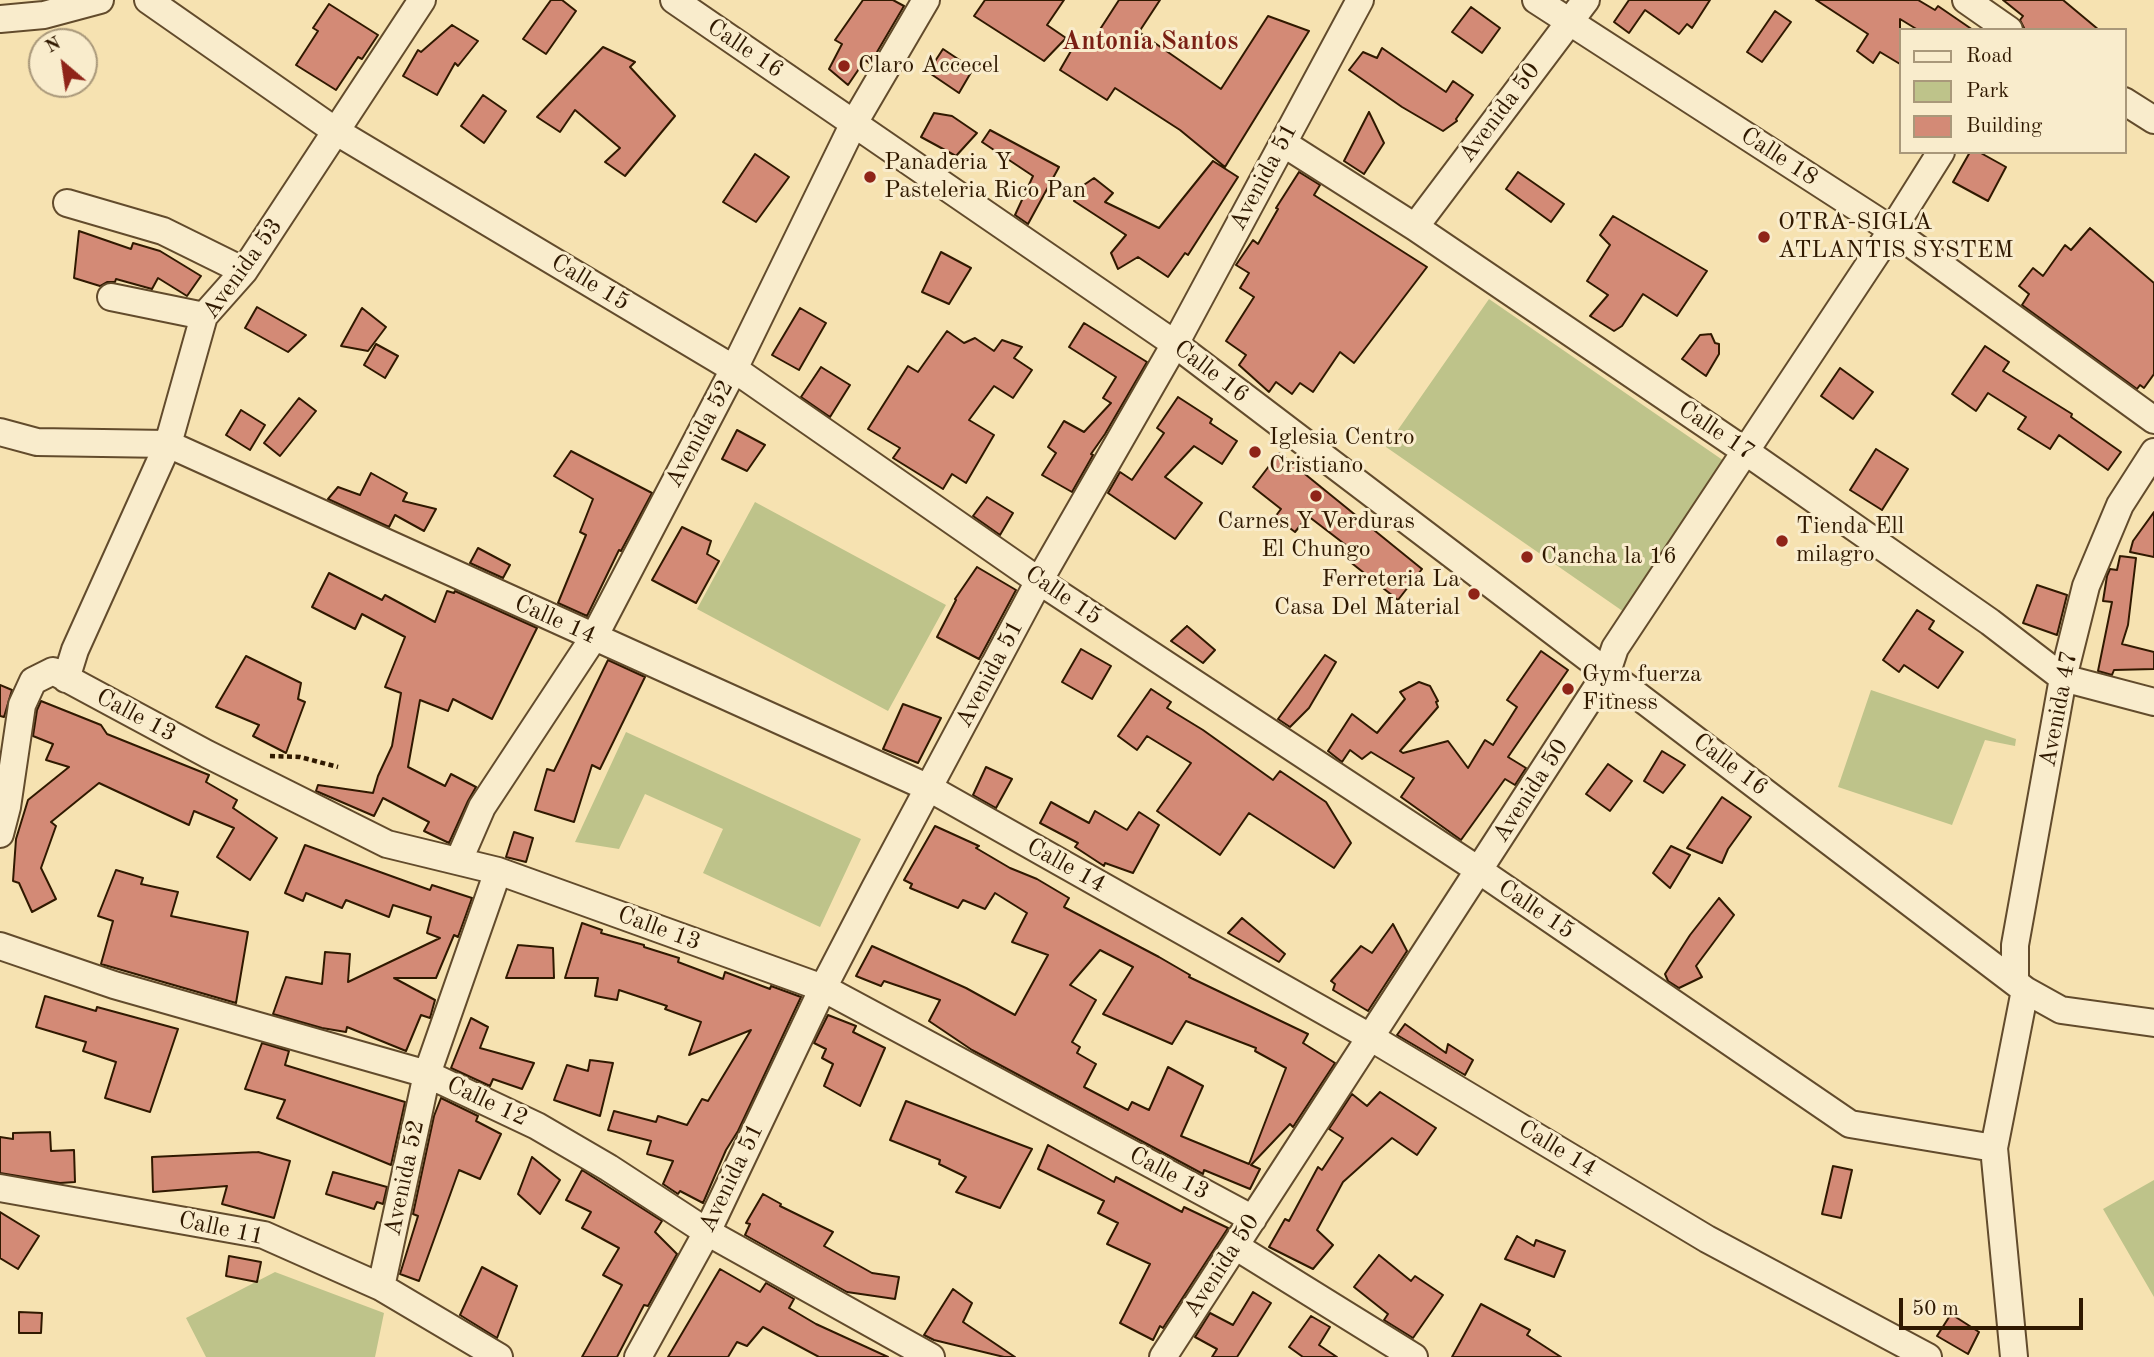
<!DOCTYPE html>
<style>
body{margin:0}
#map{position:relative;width:2154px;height:1357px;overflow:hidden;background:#f6e2b1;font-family:"Old Standard TT",serif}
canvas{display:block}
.legend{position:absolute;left:1899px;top:28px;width:228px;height:126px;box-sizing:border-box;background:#f9eccc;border:2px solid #a9987a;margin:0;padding:9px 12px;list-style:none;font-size:21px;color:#301900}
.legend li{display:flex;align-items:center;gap:14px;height:35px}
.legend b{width:35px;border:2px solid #a9987a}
.north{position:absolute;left:28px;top:28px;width:70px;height:70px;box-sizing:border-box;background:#f9eccc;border:2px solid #a9987a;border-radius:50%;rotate:331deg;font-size:19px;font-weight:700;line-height:28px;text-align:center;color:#301900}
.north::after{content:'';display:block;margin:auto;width:24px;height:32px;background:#8f2418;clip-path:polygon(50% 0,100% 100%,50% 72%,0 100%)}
.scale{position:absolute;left:1899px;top:1298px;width:184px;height:32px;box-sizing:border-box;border:4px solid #301900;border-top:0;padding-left:9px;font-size:21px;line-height:24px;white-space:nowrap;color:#301900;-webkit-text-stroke:5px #f9eccc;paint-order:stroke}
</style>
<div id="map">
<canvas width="2154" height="1357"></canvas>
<ul class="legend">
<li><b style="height:9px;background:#f9eccc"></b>Road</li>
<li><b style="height:19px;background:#bec38a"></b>Park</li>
<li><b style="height:19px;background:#d38a76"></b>Building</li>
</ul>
<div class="north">N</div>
<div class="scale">50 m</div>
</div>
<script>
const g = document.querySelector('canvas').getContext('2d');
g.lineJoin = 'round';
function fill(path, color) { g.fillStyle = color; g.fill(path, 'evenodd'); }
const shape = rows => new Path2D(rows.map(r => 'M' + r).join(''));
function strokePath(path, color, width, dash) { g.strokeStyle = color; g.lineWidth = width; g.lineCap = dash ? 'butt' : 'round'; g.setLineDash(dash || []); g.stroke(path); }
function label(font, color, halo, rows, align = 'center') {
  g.font = font + ' "Old Standard TT",serif'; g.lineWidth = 6; g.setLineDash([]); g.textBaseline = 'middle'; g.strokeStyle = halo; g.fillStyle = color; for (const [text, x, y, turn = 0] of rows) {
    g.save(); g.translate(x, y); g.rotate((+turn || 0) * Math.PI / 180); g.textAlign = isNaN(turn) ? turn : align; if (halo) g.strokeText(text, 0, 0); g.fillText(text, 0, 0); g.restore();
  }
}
fill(shape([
 [1489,299,1727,463,1624,612,1386,447],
 [755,502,946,605,888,711,697,609],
 [1871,690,2016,739,2015,746,1985,740,1952,825,1838,787],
 [626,732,861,839,820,927,703,873,723,829,645,794,619,849,575,842],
 [2154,1180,2154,1297,2103,1209],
 [275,1272,384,1313,375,1357,206,1357,186,1318]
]), '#bec38a');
const building = shape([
 [551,0,562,0,576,11,546,54,523,39,551,0],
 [863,0,893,0,904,6,877,52,869,63,865,60,848,85,829,69,842,44,835,40,863,0],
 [985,0,1064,0,1047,25,1066,38,1044,61,974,16,985,0],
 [1119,0,1160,0,1139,32,1221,89,1268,16,1309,31,1225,167,1180,130,1115,88,1107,100,1060,70,1075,44,1086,51,1119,0],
 [1629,0,1710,0,1692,28,1687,24,1679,34,1645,10,1629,33,1614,22,1629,0],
 [1816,0,1918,0,1935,10,1938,6,1973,30,1918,30,1900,19,1900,64,1880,52,1873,63,1857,51,1868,34,1816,0],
 [2003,0,2063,0,2099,30,2025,30,2020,20,2023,16,2003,0],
 [329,4,378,35,362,59,358,57,336,90,296,65,318,31,313,28,329,4],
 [1471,7,1500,28,1482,53,1452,32,1471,7],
 [1775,11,1791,22,1762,62,1747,52,1775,11],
 [452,25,478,41,458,66,455,63,437,95,403,76,418,50,421,52,452,25],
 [603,47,635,62,630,67,675,116,625,176,605,162,620,148,575,110,560,132,537,117,603,47],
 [1382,48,1446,92,1453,81,1473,95,1456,119,1457,121,1443,131,1402,107,1349,70,1363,52,1377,58,1382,48],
 [943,49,973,69,959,93,928,72,943,49],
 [483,95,506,111,484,143,461,126,483,95],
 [1369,112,1384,143,1364,174,1344,161,1369,112],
 [934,113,952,116,977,133,956,156,921,137,934,113],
 [990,130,1059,167,1028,224,1015,215,1033,176,982,142,990,130],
 [1970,152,1979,152,2006,167,1988,201,1953,182,1970,152],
 [755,154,789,177,756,222,723,202,755,154],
 [1213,161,1238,177,1188,255,1185,253,1168,277,1138,257,1118,269,1111,253,1126,235,1074,201,1078,193,1075,191,1094,178,1113,193,1105,202,1159,228,1213,161],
 [1299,172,1320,185,1314,195,1427,267,1354,363,1340,352,1313,392,1300,383,1292,394,1276,382,1269,392,1239,365,1246,355,1226,341,1254,297,1240,288,1249,273,1236,265,1253,240,1258,244,1278,209,1276,208,1299,172],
 [1518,172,1564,204,1551,222,1506,189,1518,172],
 [1613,216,1707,271,1677,316,1643,294,1622,326,1614,331,1590,316,1608,295,1587,281,1610,245,1600,235,1613,216],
 [2090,228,2154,283,2154,374,2144,388,2140,385,2137,389,2022,305,2029,294,2019,286,2033,268,2043,276,2065,245,2071,250,2090,228],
 [79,231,131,249,133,243,160,251,201,276,187,296,158,278,152,289,116,279,115,282,107,282,100,286,74,278,79,231],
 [941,252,971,268,949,304,922,292,941,252],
 [257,307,306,335,288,352,245,328,257,307],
 [362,308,386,327,368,351,341,346,362,308],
 [800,308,826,323,799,370,772,355,800,308],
 [1084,323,1147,362,1105,434,1091,454,1093,455,1072,492,1042,475,1056,453,1048,447,1064,421,1084,432,1111,403,1103,398,1116,377,1069,347,1084,323],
 [947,331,964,343,975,338,994,351,1002,340,1022,347,1014,358,1032,370,1013,398,994,386,969,420,994,435,966,483,952,474,943,489,893,458,900,448,868,429,908,366,918,372,947,331],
 [1711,334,1715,343,1719,344,1719,354,1706,376,1682,359,1700,335,1711,334],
 [376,344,398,356,385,378,364,365,376,344],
 [1985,346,2009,362,2003,371,2072,414,2071,417,2121,452,2108,470,2059,435,2050,449,2018,429,2026,417,1988,393,1976,411,1952,394,1985,346],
 [821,367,850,385,830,417,801,397,821,367],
 [1840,368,1873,392,1853,419,1821,396,1840,368],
 [1178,397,1212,419,1210,423,1237,441,1222,464,1194,446,1165,477,1202,503,1175,539,1108,493,1120,472,1132,480,1164,433,1157,428,1178,397],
 [299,398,316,411,280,456,264,443,299,398],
 [241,410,265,425,250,450,226,435,241,410],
 [737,430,765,445,747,471,722,459,737,430],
 [1876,449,1908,469,1882,510,1850,490,1876,449],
 [571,451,652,493,621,551,619,550,587,616,558,603,586,535,580,532,593,499,554,476,571,451],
 [1279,453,1422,569,1398,600,1344,557,1351,549,1308,516,1295,532,1275,517,1281,509,1253,487,1279,453],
 [371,473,407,493,403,501,436,509,424,531,395,515,389,527,328,499,338,487,360,495,371,473],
 [987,497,1013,513,1000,535,973,516,987,497],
 [2154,512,2154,557,2130,552,2133,541,2154,512],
 [682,527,711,541,707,554,719,561,696,603,652,580,682,527],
 [478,548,510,565,503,578,470,563,478,548],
 [2120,556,2136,558,2128,625,2122,644,2154,652,2154,669,2114,670,2112,675,2098,671,2112,602,2103,601,2107,576,2110,569,2117,570,2120,556],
 [977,567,1016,590,979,659,937,637,956,600,955,599,977,567],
 [329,573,382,600,385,595,435,622,447,591,454,593,455,591,537,628,492,719,453,699,448,711,420,700,408,767,445,786,451,774,476,787,468,801,449,843,424,831,429,822,383,798,374,816,316,791,318,785,373,793,378,776,392,746,401,693,385,687,405,637,362,614,355,629,312,607,329,573],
 [2037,585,2067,595,2057,635,2023,623,2037,585],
 [1917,610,1934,621,1929,629,1963,652,1938,688,1904,665,1899,672,1883,660,1917,610],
 [1187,626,1215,650,1203,663,1171,641,1187,626],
 [1081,649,1111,666,1092,699,1062,682,1081,649],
 [1541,651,1568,670,1508,757,1526,768,1515,785,1505,779,1461,840,1401,797,1414,778,1371,752,1362,759,1350,750,1342,762,1328,751,1352,714,1377,733,1405,699,1400,692,1419,682,1430,686,1438,701,1436,702,1438,707,1400,751,1403,753,1448,741,1468,768,1485,740,1493,745,1517,707,1507,700,1541,651],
 [1325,655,1336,662,1309,708,1290,727,1278,719,1325,655],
 [246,656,301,683,298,699,305,702,286,753,253,736,259,725,216,707,246,656],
 [608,660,645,677,600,769,592,765,574,822,535,810,547,769,554,771,608,660],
 [0,685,12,690,4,717,0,716,0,685],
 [1151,689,1171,702,1167,708,1203,730,1273,780,1280,771,1326,802,1351,843,1334,868,1249,813,1220,855,1157,811,1191,763,1147,736,1137,750,1118,736,1151,689],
 [41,701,101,725,107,734,209,775,206,782,237,800,233,808,277,838,250,880,217,857,234,828,194,811,189,825,99,783,51,822,56,826,41,868,56,899,32,912,19,883,13,881,16,839,28,800,69,767,46,760,53,744,33,736,37,710,41,701],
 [903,704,941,718,918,763,883,749,903,704],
 [1662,751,1685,765,1663,793,1644,781,1662,751],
 [1608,764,1632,781,1610,811,1586,794,1608,764],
 [986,767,1012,779,996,808,973,795,986,767],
 [1722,797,1751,817,1728,849,1722,863,1687,848,1722,797],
 [1051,802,1089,823,1095,811,1127,830,1139,812,1159,825,1133,873,1105,863,1104,866,1075,847,1078,843,1040,823,1051,802],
 [935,826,979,846,976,848,1010,868,1037,879,1069,898,1064,907,1159,957,1190,975,1189,977,1308,1034,1303,1043,1335,1063,1293,1127,1290,1124,1251,1165,1260,1169,1250,1189,1204,1170,1203,1174,972,1050,929,1021,940,1000,884,981,881,986,856,976,872,946,966,988,1015,1015,1048,955,1012,942,1027,913,995,893,985,909,963,900,958,908,910,888,912,884,904,880,935,826],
 [1100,950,1133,967,1103,1014,1172,1044,1186,1021,1256,1048,1255,1051,1286,1068,1249,1164,1181,1136,1203,1086,1168,1067,1149,1110,1132,1102,1128,1110,1084,1087,1096,1064,1077,1053,1080,1047,1072,1042,1096,1000,1070,985,1100,950],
 [514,832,533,838,526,862,506,857,514,832],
 [305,845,430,890,432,885,472,898,458,937,454,935,436,978,394,978,435,1000,430,1018,421,1015,406,1051,347,1027,346,1032,322,1028,273,1014,286,977,322,984,325,952,350,954,348,982,440,938,427,933,431,917,393,905,389,917,346,900,342,908,306,893,303,901,285,893,305,845],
 [1671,846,1690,855,1670,888,1653,873,1671,846],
 [116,870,143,878,141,884,178,892,171,916,248,932,236,1003,101,964,113,921,98,916,116,870],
 [1719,898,1734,915,1696,966,1702,977,1679,988,1668,981,1665,974,1690,935,1719,898],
 [1242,918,1285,954,1279,962,1228,933,1242,918],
 [582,923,602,930,601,933,644,945,644,947,679,958,678,962,723,979,725,972,770,989,771,986,801,997,738,1131,726,1150,703,1203,680,1191,678,1194,663,1184,673,1161,647,1154,651,1141,608,1130,614,1111,656,1122,658,1116,687,1125,702,1099,708,1101,751,1030,689,1055,701,1022,665,1009,667,1006,619,990,617,1000,595,996,598,978,565,978,582,923],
 [1393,924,1407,951,1368,1011,1333,990,1335,984,1331,981,1361,946,1372,953,1393,924],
 [518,945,553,948,554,978,506,978,518,945],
 [45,996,96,1011,97,1007,178,1029,150,1112,105,1098,116,1062,83,1051,86,1042,36,1027,45,996],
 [828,1015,856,1026,853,1032,885,1048,860,1106,824,1086,833,1064,822,1058,826,1049,814,1043,828,1015],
 [471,1018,488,1027,480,1048,534,1063,522,1089,493,1079,490,1086,451,1068,471,1018],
 [1405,1024,1446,1053,1448,1044,1473,1060,1465,1075,1397,1035,1405,1024],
 [262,1043,289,1051,285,1065,405,1102,391,1165,277,1118,285,1100,245,1089,262,1043],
 [590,1060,613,1063,600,1116,554,1100,567,1065,588,1071,590,1060],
 [1380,1092,1436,1128,1417,1155,1392,1138,1343,1182,1317,1230,1333,1245,1313,1269,1269,1247,1285,1219,1289,1221,1318,1167,1322,1170,1343,1138,1329,1129,1352,1094,1367,1106,1380,1092],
 [441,1098,478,1116,476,1121,501,1134,480,1179,459,1170,419,1281,400,1274,418,1216,413,1214,434,1116,441,1098],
 [906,1101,1032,1149,1000,1208,956,1192,966,1177,939,1164,940,1160,890,1140,906,1101],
 [50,1132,51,1151,74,1150,75,1182,60,1183,0,1173,0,1137,13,1139,13,1133,50,1132],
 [1048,1145,1114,1182,1116,1177,1182,1212,1184,1207,1228,1228,1163,1328,1160,1326,1153,1340,1120,1323,1150,1264,1107,1244,1118,1223,1098,1213,1104,1201,1038,1169,1048,1145],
 [258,1152,290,1161,274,1218,222,1204,227,1186,153,1192,152,1157,258,1152],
 [532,1157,560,1180,540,1214,518,1194,532,1157],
 [1833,1166,1852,1170,1841,1218,1822,1214,1833,1166],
 [582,1170,662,1221,655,1232,677,1254,648,1306,644,1305,617,1357,582,1357,622,1285,603,1275,619,1248,582,1228,591,1212,566,1200,582,1170],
 [333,1172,387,1187,383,1204,377,1202,374,1209,326,1194,333,1172],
 [763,1194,781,1204,780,1206,833,1232,824,1246,872,1273,899,1277,895,1299,847,1292,745,1235,750,1224,746,1223,763,1194],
 [0,1212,39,1236,18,1269,0,1258,0,1212],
 [1517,1236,1534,1246,1536,1240,1565,1251,1554,1277,1505,1259,1517,1236],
 [1379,1255,1411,1281,1415,1276,1443,1295,1413,1338,1384,1320,1388,1314,1354,1287,1379,1255],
 [229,1256,261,1262,257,1282,226,1276,229,1256],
 [482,1267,517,1286,497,1338,460,1315,482,1267],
 [720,1269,760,1292,766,1283,794,1299,789,1308,816,1324,888,1357,819,1357,763,1327,747,1346,737,1342,728,1357,668,1357,720,1269],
 [953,1289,972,1303,963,1322,1015,1357,1004,1357,934,1340,924,1335,953,1289],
 [1253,1292,1271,1303,1237,1357,1212,1357,1217,1349,1195,1337,1210,1313,1233,1325,1253,1292],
 [1481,1304,1530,1330,1527,1335,1561,1357,1452,1357,1481,1304],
 [19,1312,42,1313,41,1333,19,1333,19,1312],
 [1951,1314,1979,1332,1968,1354,1937,1336,1951,1314],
 [1311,1316,1330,1327,1319,1345,1337,1357,1303,1357,1289,1347,1311,1316]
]);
fill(building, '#d38a76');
strokePath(building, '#301900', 2);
const minor = shape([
 [148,0,337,132,734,369,1039,581,1480,871,1850,1124,1994,1148],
 [674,0,1175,344,2025,990,2061,1010,2154,1023],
 [1536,0,1892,230,2154,420],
 [1966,0,2009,30],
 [0,19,44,15,100,0],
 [2124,101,2154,120],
 [1283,143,1415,227,1745,451,1990,622,2063,678,2154,702],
 [67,203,163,231,244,271],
 [1415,227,1586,0],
 [111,297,204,316],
 [0,432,37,442,168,444,929,788,1370,1037,1707,1239,1928,1357],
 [66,679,75,650,168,444,204,316,244,271,422,0],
 [0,834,7,807,22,705,33,681,53,671,207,754,387,844,498,871,823,988,1253,1219],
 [459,860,482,807,594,637,734,369,854,123,926,0],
 [0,946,114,985,427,1074,537,1126,609,1168,707,1232,931,1357],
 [2015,981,2015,945,2063,678,2086,586,2120,505,2154,452],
 [0,1188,264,1235,381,1287,499,1357],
 [1235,1246,1414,1357],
 [381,1287,427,1074,498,871],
 [638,1357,707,1232,823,988,875,888,1039,581,1175,344,1360,0],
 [1163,1357,1607,672,1615,648,1892,230,1941,152],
 [2014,1357,1994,1148,2025,990]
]);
strokePath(minor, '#624b2c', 30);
strokePath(shape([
 [270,756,300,757,338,767]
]), '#301900', 4.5, [5, 3.5]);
strokePath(minor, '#f9eccc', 26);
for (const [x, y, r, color] of [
 [844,66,7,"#8f2418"],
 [870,177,7,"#8f2418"],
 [1764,237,7,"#8f2418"],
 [1255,452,7,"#8f2418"],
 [1316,496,7,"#8f2418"],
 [1782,541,7,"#8f2418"],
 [1527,557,7,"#8f2418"],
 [1474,594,7,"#8f2418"],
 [1568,689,7,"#8f2418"]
]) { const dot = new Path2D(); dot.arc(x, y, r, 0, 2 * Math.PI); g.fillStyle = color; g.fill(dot); strokePath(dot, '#f9eccc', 2.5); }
label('24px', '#301900', '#f9eccc', [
 ["Calle 16",745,49,34],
 ["Avenida 50",1500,113,-53],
 ["Calle 18",1779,157,33],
 ["Avenida 51",1264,177,-62],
 ["Avenida 53",243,269,-54],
 ["Calle 15",590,283,31],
 ["Calle 16",1211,372,37],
 ["Calle 17",1716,431,34],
 ["Avenida 52",700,434,-62],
 ["Calle 15",1063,596,34],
 ["Calle 14",555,620,24],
 ["Avenida 51",990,674,-62],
 ["Avenida 47",2059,709,-79],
 ["Calle 13",136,716,28],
 ["Calle 16",1730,765,37],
 ["Avenida 50",1531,791,-57],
 ["Calle 14",1066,866,29],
 ["Calle 15",1536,910,34],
 ["Calle 13",659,929,20],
 ["Calle 12",487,1102,25],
 ["Calle 14",1557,1149,31],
 ["Calle 13",1169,1174,28],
 ["Avenida 52",405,1178,-78],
 ["Avenida 51",732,1178,-64],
 ["Calle 11",221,1229,12],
 ["Avenida 50",1222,1266,-57]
]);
label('24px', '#301900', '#f9eccc', [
 ["Claro Accecel",858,66],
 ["Panaderia Y",884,163],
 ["Pasteleria Rico Pan",884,191],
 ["OTRA-SIGLA",1778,223],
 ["ATLANTIS SYSTEM",1778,251],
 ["Iglesia Centro",1269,438],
 ["Cristiano",1269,466],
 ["Carnes Y Verduras",1316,522,"center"],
 ["El Chungo",1316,550,"center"],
 ["Tienda Ell",1796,527],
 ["milagro",1796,555],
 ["Cancha la 16",1541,557],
 ["Ferreteria La",1460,580,"right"],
 ["Casa Del Material",1460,608,"right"],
 ["Gym fuerza",1582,675],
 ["Fitness",1582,703]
], 'left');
label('bold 26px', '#7a1f14', '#f9eccc', [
 ["Antonia Santos",1150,42]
]);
</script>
